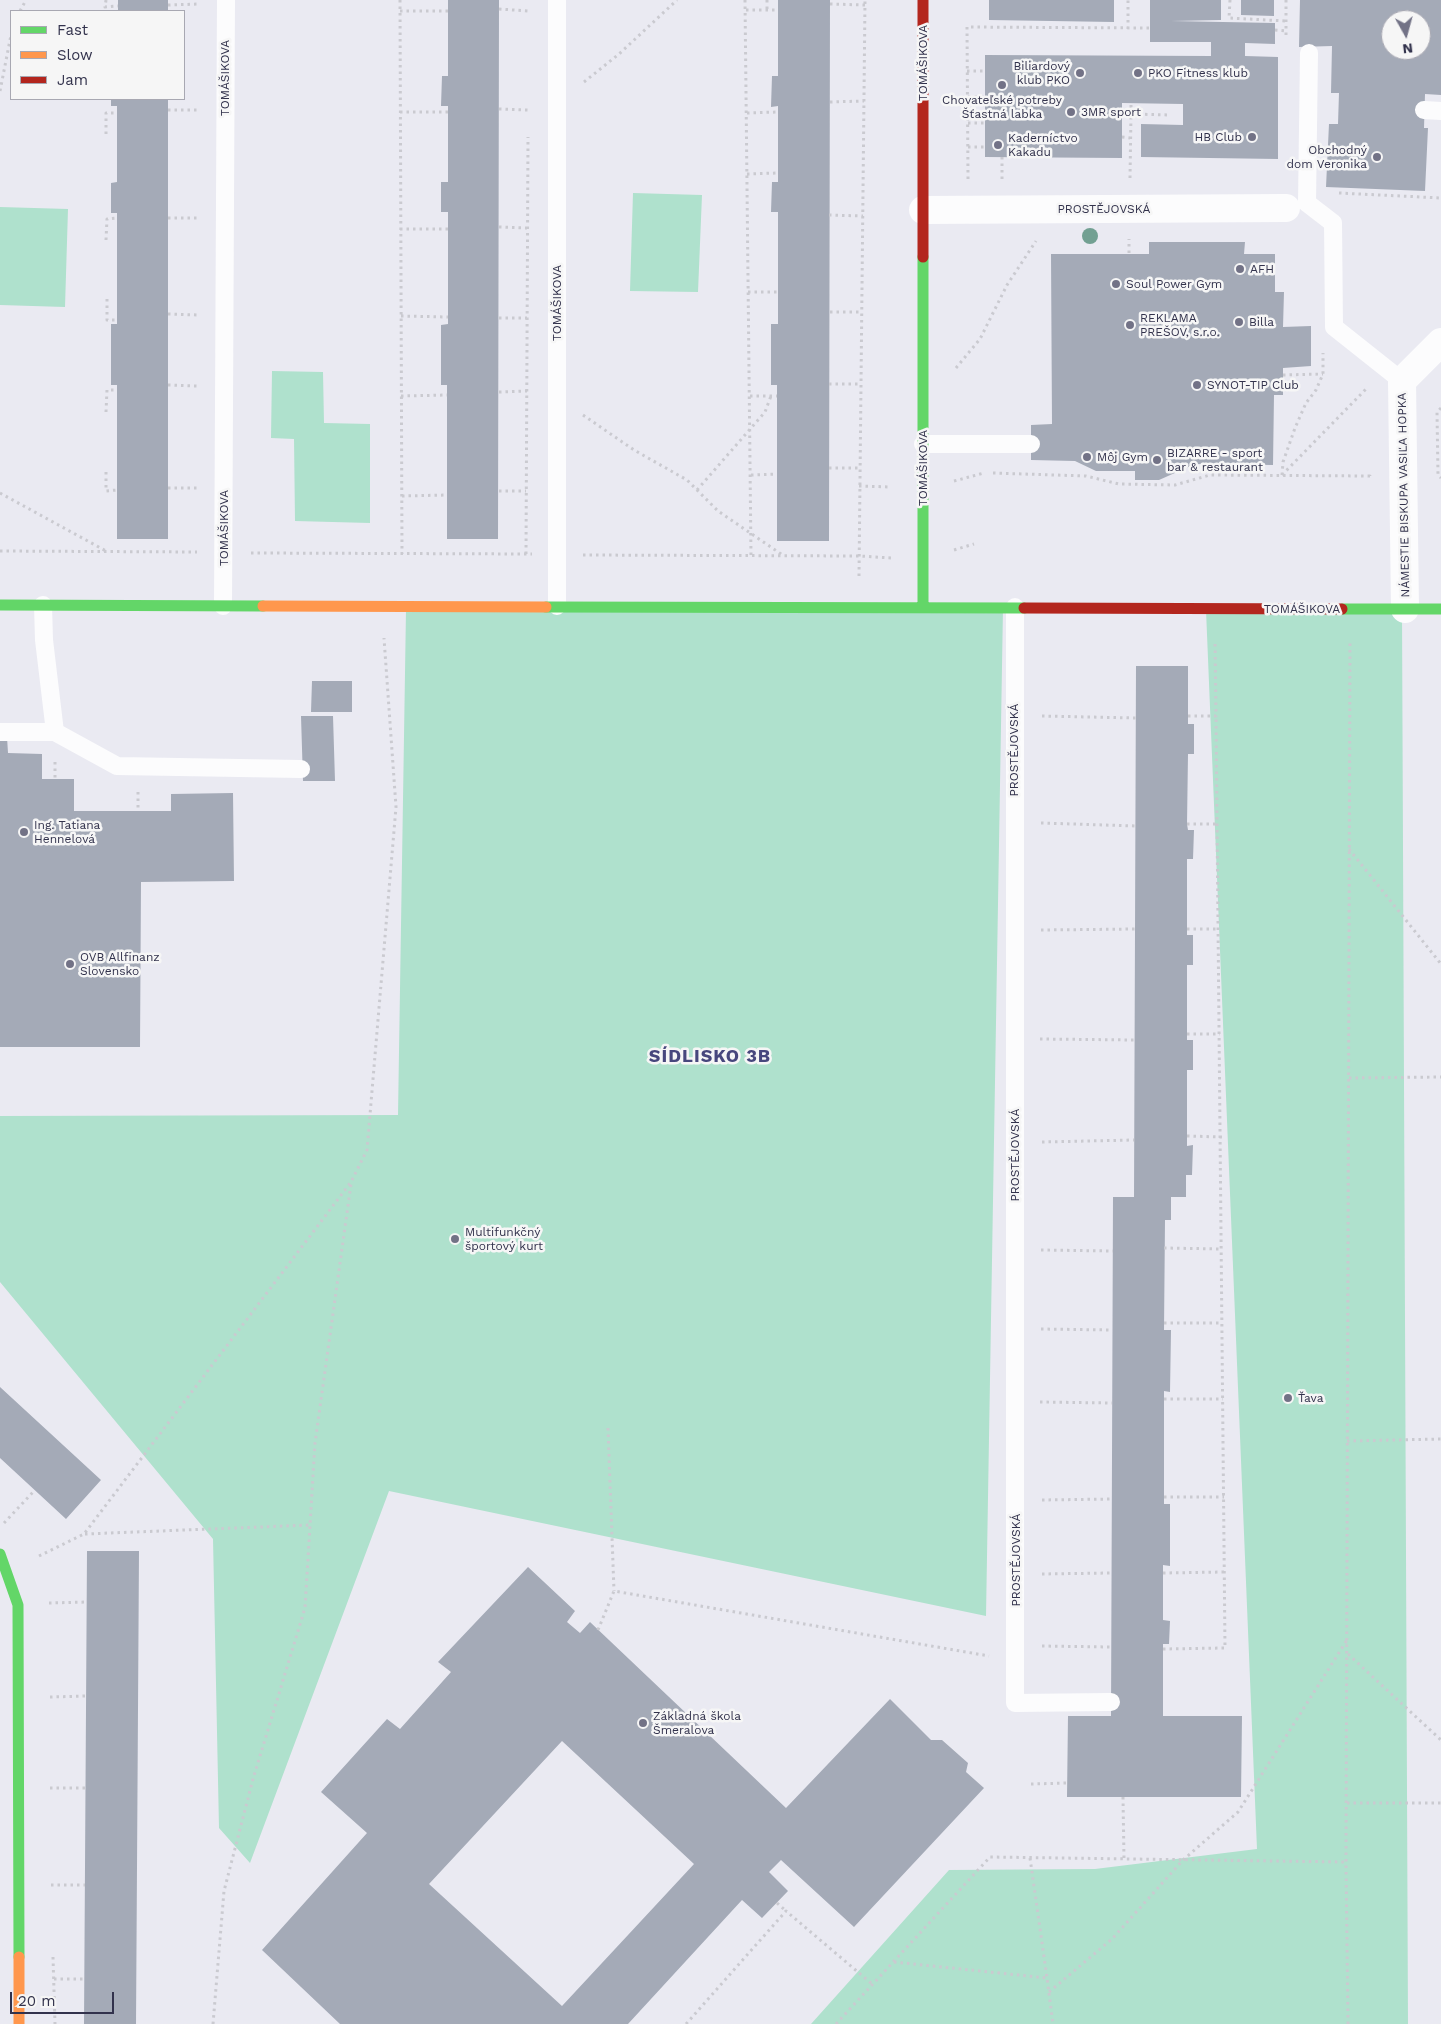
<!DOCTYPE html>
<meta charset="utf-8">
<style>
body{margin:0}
#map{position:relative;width:1441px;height:2024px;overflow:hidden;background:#eaeaf2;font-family:"Work Sans",sans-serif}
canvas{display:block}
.legend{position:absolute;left:10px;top:10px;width:175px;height:90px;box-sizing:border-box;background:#f6f6f6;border:1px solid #a8a8b2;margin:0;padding:6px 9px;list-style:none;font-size:15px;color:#32324c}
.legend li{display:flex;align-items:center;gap:10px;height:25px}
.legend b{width:25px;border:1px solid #a8a8b2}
.north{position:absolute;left:1381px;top:10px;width:50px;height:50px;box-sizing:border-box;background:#f6f6f6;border:1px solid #a8a8b2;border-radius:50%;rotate:173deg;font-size:14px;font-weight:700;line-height:20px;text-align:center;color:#32324c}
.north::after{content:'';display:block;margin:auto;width:18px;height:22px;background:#727286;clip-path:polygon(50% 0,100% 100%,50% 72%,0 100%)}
.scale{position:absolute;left:10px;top:1992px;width:104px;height:22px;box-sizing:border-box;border:2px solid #32324c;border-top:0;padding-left:6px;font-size:15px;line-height:18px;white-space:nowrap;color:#32324c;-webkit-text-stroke:4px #f6f6f6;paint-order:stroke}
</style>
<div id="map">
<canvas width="1441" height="2024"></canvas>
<ul class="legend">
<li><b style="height:6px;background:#63d668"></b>Fast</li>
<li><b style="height:6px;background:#ff974d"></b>Slow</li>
<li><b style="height:6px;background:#b3261e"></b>Jam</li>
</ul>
<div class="north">N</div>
<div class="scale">20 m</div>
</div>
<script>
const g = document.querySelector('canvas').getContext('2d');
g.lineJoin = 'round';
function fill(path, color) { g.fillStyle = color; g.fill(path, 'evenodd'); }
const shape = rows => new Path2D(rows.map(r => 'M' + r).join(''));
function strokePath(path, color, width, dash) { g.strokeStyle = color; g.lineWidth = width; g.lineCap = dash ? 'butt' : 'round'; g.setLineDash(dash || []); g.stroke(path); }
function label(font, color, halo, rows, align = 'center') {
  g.font = font + ' "Work Sans",sans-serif'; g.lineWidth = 5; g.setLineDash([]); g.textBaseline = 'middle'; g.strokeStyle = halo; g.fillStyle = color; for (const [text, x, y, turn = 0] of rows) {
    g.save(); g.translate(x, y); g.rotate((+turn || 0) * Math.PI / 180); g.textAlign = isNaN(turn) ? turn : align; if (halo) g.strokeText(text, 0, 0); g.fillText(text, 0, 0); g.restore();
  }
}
fill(shape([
 [633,193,702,195,698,292,630,291],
 [0,207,68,209,65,307,0,305],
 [272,371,323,372,324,423,370,424,370,523,295,521,294,439,271,438],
 [1003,607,986,1616,389,1491,250,1863,219,1828,213,1539,0,1282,0,1116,398,1115,406,610],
 [1206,610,1402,612,1408,2024,811,2024,949,1870,1095,1869,1257,1849]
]), '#afe1cd');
fill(shape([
 [118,0,168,0,168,11,118,11],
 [448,0,499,0,498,539,447,539,447,385,441,385,441,325,448,324,448,212,441,212,441,182,448,182,448,106,441,106,442,76,448,76],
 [778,0,830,0,829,541,777,541,777,385,771,385,771,324,778,324,778,212,771,212,772,182,778,182,778,106,771,107,772,76,778,76],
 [989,0,1114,0,1114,22,989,20],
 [1150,0,1221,0,1221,20,1171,21,1275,23,1275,44,1245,43,1245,56,1278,57,1278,159,1141,157,1141,124,1183,125,1183,104,1122,103,1122,158,985,157,985,55,1211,56,1211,42,1150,42],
 [1241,0,1274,0,1274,16,1241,15],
 [1300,0,1441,0,1441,95,1425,94,1424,128,1428,128,1425,191,1326,187,1329,124,1338,124,1339,93,1331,93,1332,46,1299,47],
 [1391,20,1421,20,1421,50,1391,50],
 [111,99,168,99,168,539,117,539,117,385,111,385,111,324,117,324,117,213,111,213,111,183,117,182,117,106,111,106],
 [1149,242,1245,242,1244,254,1275,254,1275,292,1284,292,1283,327,1311,326,1311,366,1283,368,1283,395,1274,395,1273,465,1195,464,1159,480,1135,480,1135,471,1096,471,1075,461,1031,460,1031,425,1052,424,1051,254,1149,254],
 [1136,666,1188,666,1188,724,1194,724,1194,754,1188,754,1187,824,1188,830,1194,830,1193,859,1187,859,1187,935,1193,935,1193,965,1187,965,1187,1040,1193,1040,1193,1070,1187,1070,1187,1146,1193,1145,1192,1175,1186,1175,1186,1197,1171,1197,1171,1220,1165,1220,1164,1330,1171,1330,1170,1392,1164,1391,1164,1504,1170,1504,1170,1566,1163,1565,1163,1620,1170,1621,1169,1644,1163,1644,1163,1716,1242,1716,1241,1797,1067,1797,1068,1716,1111,1716,1113,1197,1134,1197],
 [312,681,352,681,352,712,311,712],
 [301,716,333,716,335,781,303,781],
 [0,737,7,737,8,753,42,754,42,779,74,779,74,811,171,811,171,794,233,793,234,881,141,882,140,1047,0,1047],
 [0,1387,101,1480,66,1519,0,1458],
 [87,1551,139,1551,136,2024,84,2024],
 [528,1567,575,1611,567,1622,580,1633,590,1622,786,1808,890,1699,931,1740,942,1740,968,1763,966,1772,984,1788,854,1927,781,1860,769,1872,788,1891,762,1918,742,1900,628,2024,340,2024,262,1950,367,1833,321,1792,387,1719,400,1729,451,1672,438,1662],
 [562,1741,694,1864,562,2006,429,1884]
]), '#a4aab7');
strokePath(shape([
 [106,0,105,7,118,6],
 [400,0,402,554],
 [745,0,751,556],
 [767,0,767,10],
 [1230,0,1229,18,1286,21],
 [1286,0,1286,39],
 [830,4,865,5],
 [168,5,200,4],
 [499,9,528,11],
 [746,10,778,10],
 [20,11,26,0],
 [400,11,448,11],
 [1128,29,1128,0],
 [1275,30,1286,31],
 [967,71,985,71],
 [584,82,619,54,677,0],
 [0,91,11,35],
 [968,97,985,97],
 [830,102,864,101],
 [499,109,528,110],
 [168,110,200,110],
 [400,112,448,112],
 [747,113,778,112],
 [1131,114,1131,103],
 [968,123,985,123],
 [106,134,106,113,117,113],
 [1122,137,1130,138],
 [968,147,985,147],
 [747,174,778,173],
 [1130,178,1131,114,1171,115],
 [968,179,967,27,1150,28],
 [1002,179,1002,157],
 [1339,193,1441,198],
 [829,215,863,216],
 [168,218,198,218],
 [499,227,527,228],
 [400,229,448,229],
 [106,240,107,219,117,218],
 [1129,253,1129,239],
 [748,292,777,292],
 [107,299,107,320,117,320],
 [830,312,862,312],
 [168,314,198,315],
 [401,316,448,317],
 [499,318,527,318],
 [956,368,980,339,1007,285,1036,241],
 [1283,375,1323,374],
 [829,384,861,384],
 [168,385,197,386],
 [499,392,527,391],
 [401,396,447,395],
 [750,396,777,396],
 [1441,408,1437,412,1438,475,1441,478],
 [106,412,107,390,117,390],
 [583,415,634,450,687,480,718,511,784,556],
 [829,468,860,468],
 [106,472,106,491,117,490],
 [993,473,1086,476,1119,484,1175,485,1210,475,1370,476,1370,478],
 [751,475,777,474],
 [1282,475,1367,388],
 [1282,475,1283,462,1295,428,1306,403,1316,390,1323,374,1323,353],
 [954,481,984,473],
 [859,486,891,487],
 [168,488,197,488],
 [697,490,765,412,771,396],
 [499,491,526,491],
 [0,493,106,551],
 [402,496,447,495],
 [954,550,974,544],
 [0,551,197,552],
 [251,553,532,554],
 [526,554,528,137],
 [583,555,859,556,892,558],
 [859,576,865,0],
 [1042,716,1136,718],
 [1188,716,1216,716,1215,640],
 [55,762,55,779],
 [138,792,138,811],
 [1041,823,1136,826],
 [1187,824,1217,824],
 [1349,849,1441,964],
 [1187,929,1219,929],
 [1041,930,1135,929],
 [1187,1034,1220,1034],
 [1040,1039,1135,1040],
 [1349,1078,1441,1077],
 [1187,1136,1222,1137],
 [1042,1142,1134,1140],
 [1164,1248,1221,1249],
 [1041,1250,1113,1251],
 [1164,1323,1222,1323],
 [1041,1329,1112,1330],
 [1164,1399,1223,1399],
 [1040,1402,1112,1403],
 [608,1428,614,1591],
 [1347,1441,1441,1439],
 [1164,1497,1224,1497],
 [1042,1500,1112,1499],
 [4,1523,35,1490],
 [85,1534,310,1525],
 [39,1556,84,1534,351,1182,367,1150,396,807,384,638],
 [1163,1573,1224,1572],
 [1042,1574,1111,1573],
 [49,1603,87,1602],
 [598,1630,614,1591,989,1656],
 [1042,1646,1111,1647],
 [1163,1649,1225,1648,1216,716],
 [1348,1654,1441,1740],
 [50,1697,86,1696],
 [1031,1784,1067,1783],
 [50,1788,85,1788],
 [1123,1797,1124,1859],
 [1347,1803,1441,1803],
 [1030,1858,1047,1978],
 [51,1885,85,1885],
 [777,1903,786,1911],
 [53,1957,55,2024],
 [894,1962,1047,1978,1053,2024],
 [54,1979,84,1979],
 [1049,1992,1112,1939,1183,1860,1238,1812,1347,1640],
 [213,2024,224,1891,253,1779,305,1608,315,1443,351,1184],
 [686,2024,786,1911,872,1984],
 [836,2024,990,1857,1346,1862],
 [1348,2024,1346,1862,1350,640]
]), '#cacad0', 3, [2.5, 4]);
strokePath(shape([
 [1309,53,1307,203,1333,223,1334,327,1402,381],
 [1424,110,1441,111],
 [923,444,1031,444],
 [43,605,44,640,55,732,117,766,301,769],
 [223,606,226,0],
 [557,606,557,0],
 [1015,607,1015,1703,1111,1702],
 [0,732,55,732]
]), '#fcfcfd', 18);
strokePath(shape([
 [923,210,1286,208],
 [1405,609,1402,381,1441,342]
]), '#fcfcfd', 28);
strokePath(shape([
 [923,257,923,606],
 [0,605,263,606],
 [546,607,1024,608],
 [1342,609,1441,609],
 [0,1554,18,1605,19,1957]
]), '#63d668', 11);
strokePath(shape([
 [263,606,546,607],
 [19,1957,19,2024]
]), '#ff974d', 11);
strokePath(shape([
 [923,0,923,257],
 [1024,608,1342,609]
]), '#b3261e', 11);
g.fillStyle = '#72a092';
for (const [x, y] of [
 [1090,236]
]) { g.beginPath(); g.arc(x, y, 8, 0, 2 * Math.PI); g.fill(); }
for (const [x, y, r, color] of [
 [1080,73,5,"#727286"],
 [1138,73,5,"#727286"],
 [1002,85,5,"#727286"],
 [1071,112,5,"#727286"],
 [1252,137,5,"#727286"],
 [998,145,5,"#727286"],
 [1377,157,5,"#727286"],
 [1240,269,5,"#727286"],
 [1116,284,5,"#727286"],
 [1239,322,5,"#727286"],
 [1130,325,5,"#727286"],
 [1197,385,5,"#727286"],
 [1087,457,5,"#727286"],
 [1157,460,5,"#727286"],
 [24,832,5,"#727286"],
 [70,964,5,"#727286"],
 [455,1239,5,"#727286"],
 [1288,1398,5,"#727286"],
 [643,1723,5,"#727286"]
]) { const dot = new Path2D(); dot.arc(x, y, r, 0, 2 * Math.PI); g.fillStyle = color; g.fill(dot); strokePath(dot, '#f6f6f6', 2); }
label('12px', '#32324c', '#f6f6f6', [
 ["TOMÁŠIKOVA",923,63,-90],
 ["TOMÁŠIKOVA",225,78,-90],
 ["PROSTĚJOVSKÁ",1104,209],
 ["TOMÁŠIKOVA",557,303,-90],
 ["TOMÁŠIKOVA",923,468,-90],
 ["NÁMESTIE BISKUPA VASIĽA HOPKA",1404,495,-91],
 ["TOMÁŠIKOVA",224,528,-90],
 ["TOMÁŠIKOVA",1302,609],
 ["PROSTĚJOVSKÁ",1014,750,-90],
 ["PROSTĚJOVSKÁ",1015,1155,-90],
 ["PROSTĚJOVSKÁ",1016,1560,-90]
]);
label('12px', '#32324c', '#f6f6f6', [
 ["Biliardový",1070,66,"right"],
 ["klub PKO",1070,80,"right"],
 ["PKO Fitness klub",1148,73],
 ["Chovateľské potreby",1002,100,"center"],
 ["Šťastná labka",1002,114,"center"],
 ["3MR sport",1081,112],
 ["HB Club",1242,137,"right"],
 ["Kaderníctvo",1008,138],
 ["Kakadu",1008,152],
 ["Obchodný",1367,150,"right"],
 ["dom Veronika",1367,164,"right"],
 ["AFH",1250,269],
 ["Soul Power Gym",1126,284],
 ["REKLAMA",1140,318],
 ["PREŠOV, s.r.o.",1140,332],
 ["Billa",1249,322],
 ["SYNOT-TIP Club",1207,385],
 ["BIZARRE - sport",1167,453],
 ["bar & restaurant",1167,467],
 ["Môj Gym",1097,457],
 ["Ing. Tatiana",34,825],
 ["Hennelová",34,839],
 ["OVB Allfinanz",80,957],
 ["Slovensko",80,971],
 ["Multifunkčný",465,1232],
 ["športový kurt",465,1246],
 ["Ťava",1298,1398],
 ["Základná škola",653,1716],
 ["Šmeralova",653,1730]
], 'left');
g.letterSpacing = '1px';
label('bold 18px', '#47477d', '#f6f6f6', [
 ["SÍDLISKO 3B",710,1057]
]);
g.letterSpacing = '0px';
</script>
